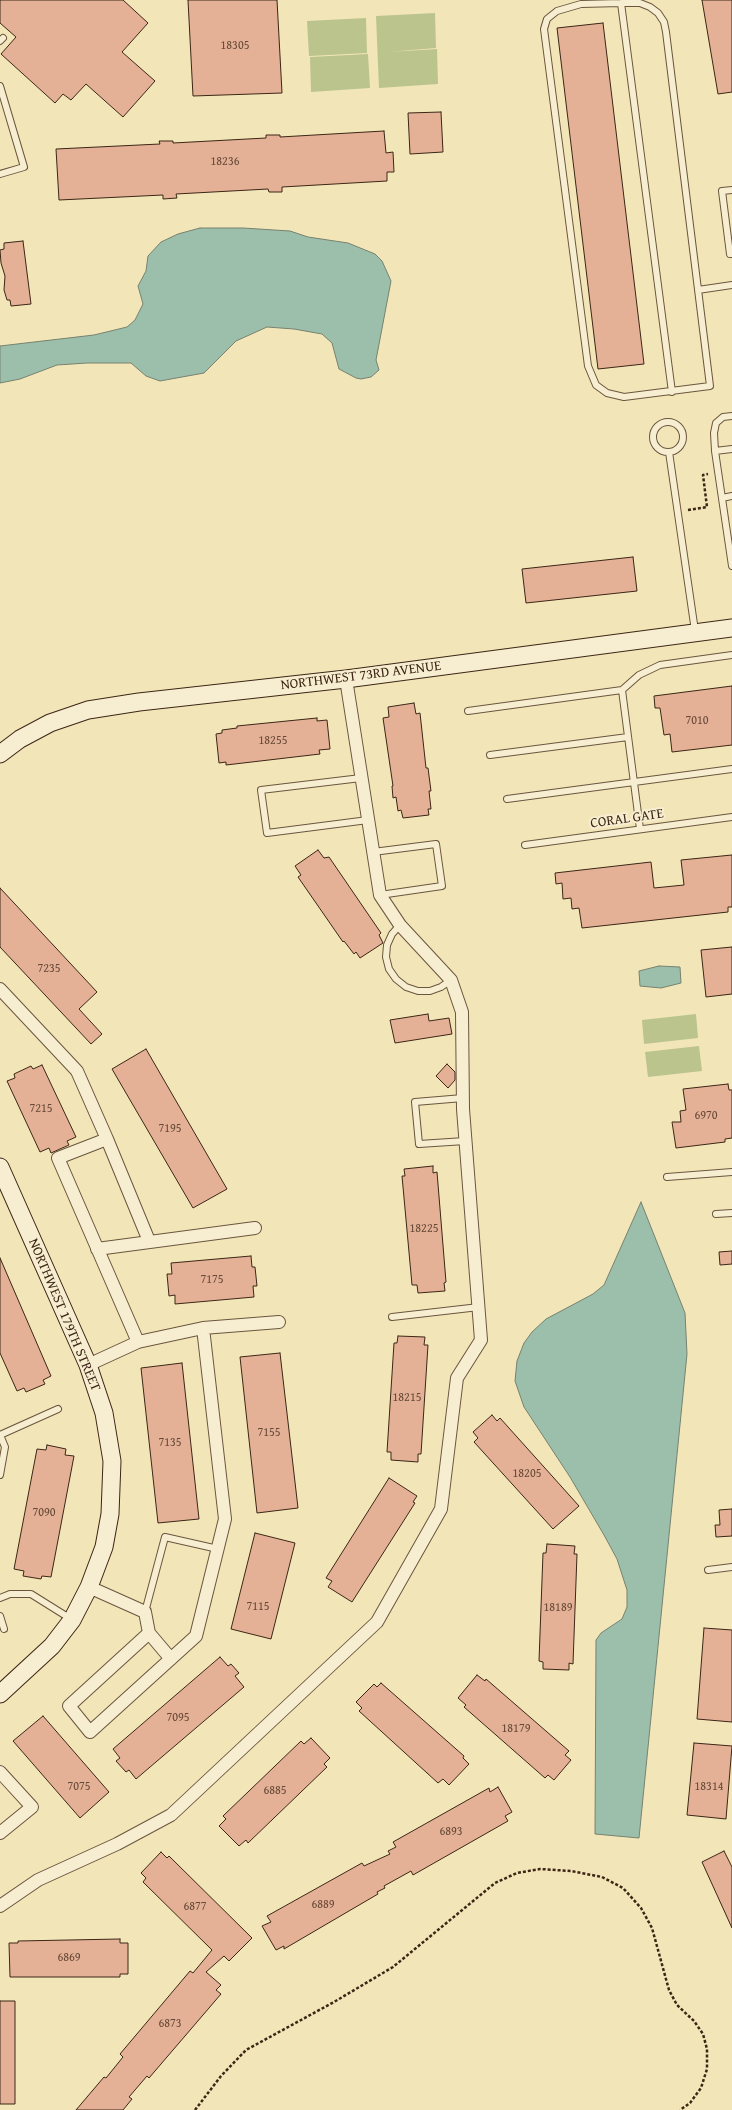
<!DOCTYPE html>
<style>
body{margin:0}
canvas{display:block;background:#f2e5b8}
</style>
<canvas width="732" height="2110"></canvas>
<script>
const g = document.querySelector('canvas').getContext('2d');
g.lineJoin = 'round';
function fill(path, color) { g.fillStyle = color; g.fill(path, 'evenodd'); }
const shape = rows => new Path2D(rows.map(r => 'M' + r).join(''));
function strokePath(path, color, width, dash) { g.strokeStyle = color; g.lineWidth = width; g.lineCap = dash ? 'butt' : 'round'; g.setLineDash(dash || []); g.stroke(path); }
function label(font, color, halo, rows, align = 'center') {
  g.font = font + ' "Gentium Book Plus",serif'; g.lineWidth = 4; g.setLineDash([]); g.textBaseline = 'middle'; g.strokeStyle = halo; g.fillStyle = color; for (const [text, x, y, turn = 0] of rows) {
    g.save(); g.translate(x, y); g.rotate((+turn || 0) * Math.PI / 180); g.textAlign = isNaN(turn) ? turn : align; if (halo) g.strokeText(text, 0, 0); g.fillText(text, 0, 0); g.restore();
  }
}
fill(shape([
 [435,13,436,48,388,52,437,49,438,84,379,88,376,16],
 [366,18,367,53,309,56,307,21],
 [368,54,370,88,311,92,310,57],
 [696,1014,698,1038,644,1044,642,1020],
 [699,1046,702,1071,648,1077,645,1052]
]), '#bcc48e');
const water = shape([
 [200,228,243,228,290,231,308,237,348,243,375,254,382,261,391,281,376,360,379,370,371,377,361,379,356,378,339,369,332,343,322,334,294,329,267,327,236,341,204,373,160,381,146,376,131,363,87,363,57,365,20,379,0,383,0,346,94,335,127,327,135,320,143,304,138,286,146,271,148,256,161,242,178,234,200,228],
 [659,966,680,967,681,983,661,988,640,986,639,971,659,966],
 [641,1202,685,1313,687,1354,639,1838,595,1834,596,1640,601,1633,622,1619,627,1607,627,1590,617,1559,604,1535,570,1477,524,1407,515,1381,517,1361,524,1343,532,1332,546,1319,593,1294,604,1285,641,1202]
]);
fill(water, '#9cbfab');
strokePath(water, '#76826f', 1);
const building = shape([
 [0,0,123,0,148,23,122,52,155,81,123,117,86,84,71,100,63,94,55,103,1,54,16,37,0,23,0,0],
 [188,0,277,0,282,93,193,96,188,0],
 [702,0,732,0,732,92,718,94,702,0],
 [603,23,644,364,598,369,557,28,603,23],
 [441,112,443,152,410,154,408,113,441,112],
 [384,131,386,153,393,152,394,172,387,172,387,181,282,187,282,192,269,192,268,189,176,194,177,198,163,199,163,195,59,200,56,149,160,144,159,141,173,141,173,143,266,138,266,135,280,135,280,137,384,131],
 [23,241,31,304,11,306,10,300,7,300,4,290,5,276,1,263,0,250,4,249,4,243,23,241],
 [633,557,637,591,526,603,522,569,633,557],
 [732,686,732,745,672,752,670,734,664,735,660,708,655,708,654,696,732,686],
 [414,703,416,714,420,713,426,768,428,768,431,791,429,791,431,809,428,809,429,815,403,818,401,810,398,811,396,797,393,798,392,786,393,786,383,718,389,717,388,707,414,703],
 [317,718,317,721,327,720,330,749,319,750,320,754,226,765,226,762,219,763,216,734,222,733,222,730,237,728,237,726,317,718],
 [318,850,324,858,329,857,381,933,379,935,383,943,360,958,356,952,354,954,344,941,343,942,298,877,301,875,295,866,318,850],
 [732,855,732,907,728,907,728,912,582,928,579,908,572,909,571,898,563,899,562,883,556,884,555,873,651,862,654,888,684,885,681,860,732,855],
 [0,888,97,992,79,1009,102,1034,91,1044,0,947,0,888],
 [732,947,732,994,706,997,701,950,732,947],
 [428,1014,429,1021,449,1018,452,1034,395,1043,390,1020,428,1014],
 [146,1049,227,1189,193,1208,112,1069,146,1049],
 [447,1064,455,1072,455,1080,448,1088,436,1076,447,1064],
 [42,1065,76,1137,67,1141,69,1145,51,1153,49,1148,40,1152,7,1081,15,1078,14,1074,31,1066,33,1069,42,1065],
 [728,1084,729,1090,732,1090,732,1138,725,1139,725,1142,676,1148,672,1122,681,1122,680,1111,686,1110,683,1089,728,1084],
 [433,1166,433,1173,437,1172,446,1282,444,1283,445,1291,418,1293,417,1285,412,1285,402,1176,405,1176,404,1169,433,1166],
 [732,1251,732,1264,720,1265,719,1252,732,1251],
 [251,1256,252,1267,255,1267,257,1286,253,1286,254,1297,175,1304,175,1295,169,1296,167,1274,172,1274,171,1263,251,1256],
 [0,1258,51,1376,43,1380,45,1384,26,1392,24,1388,17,1391,0,1353,0,1258],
 [398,1336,425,1337,424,1345,428,1345,421,1454,418,1454,418,1462,391,1460,391,1452,387,1452,394,1343,397,1343,398,1336],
 [280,1353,298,1508,257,1513,240,1357,280,1353],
 [182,1363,199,1519,158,1523,141,1368,182,1363],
 [492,1415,497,1421,500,1418,579,1506,553,1529,474,1442,478,1438,473,1432,492,1415],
 [47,1445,66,1449,65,1455,74,1456,51,1577,42,1576,41,1579,23,1576,24,1571,14,1569,37,1449,46,1450,47,1445],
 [389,1478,417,1496,413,1502,415,1503,352,1602,328,1587,332,1581,326,1578,389,1478],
 [732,1509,732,1536,716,1537,715,1525,720,1525,719,1510,732,1509],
 [255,1533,295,1543,271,1639,231,1629,255,1533],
 [547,1544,575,1546,574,1554,577,1554,573,1664,569,1663,569,1670,543,1669,543,1662,539,1661,543,1553,546,1553,547,1544],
 [704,1628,732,1630,732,1722,697,1719,704,1628],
 [220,1657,228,1666,231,1664,239,1673,235,1676,244,1687,136,1779,129,1770,126,1772,116,1761,120,1758,113,1749,220,1657],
 [477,1675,485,1681,486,1679,569,1751,565,1755,571,1760,554,1780,548,1775,545,1778,464,1707,466,1705,458,1698,477,1675],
 [381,1683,464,1756,463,1758,469,1764,449,1785,443,1779,438,1783,359,1711,362,1708,356,1702,374,1684,377,1687,381,1683],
 [43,1716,109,1792,80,1818,13,1741,43,1716],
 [311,1738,330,1758,324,1764,327,1767,248,1843,246,1840,239,1846,219,1826,226,1819,223,1816,301,1741,304,1744,311,1738],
 [694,1743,732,1746,726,1819,687,1815,694,1743],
 [498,1787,512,1812,505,1816,508,1821,413,1875,411,1871,384,1886,385,1888,377,1892,378,1894,284,1949,284,1946,276,1950,262,1926,271,1922,267,1916,362,1863,364,1866,390,1854,388,1851,396,1847,393,1842,489,1788,490,1792,498,1787],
 [724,1851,732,1867,732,1928,702,1862,724,1851],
 [161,1852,167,1858,169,1856,252,1938,229,1961,224,1956,206,1972,221,1985,216,1990,221,1994,149,2078,147,2076,129,2097,132,2099,123,2110,76,2110,104,2077,106,2078,123,2057,120,2054,190,1971,193,1973,212,1950,143,1882,146,1878,141,1873,161,1852],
 [120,1939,120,1943,128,1943,128,1974,120,1974,120,1977,10,1977,9,1943,18,1943,18,1941,120,1939],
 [0,2001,15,2001,15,2104,0,2104,0,2001]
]);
fill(building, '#e4b197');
strokePath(building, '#3c2615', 1);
const lane = shape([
 [621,3,640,3,650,7,658,13,664,22,666,32,710,386,624,397,607,393,596,385,588,366,544,29,547,19,557,11,581,4,621,3],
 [621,3,672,392],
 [0,41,3,38],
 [0,86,24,167,0,174],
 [732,190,722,191,730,254,732,254],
 [698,290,732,285],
 [732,416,723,417,716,423,714,433,715,451,732,449],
 '653 437a15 15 0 1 1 30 0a15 15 0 1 1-30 0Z',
 [715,451,732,566],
 [669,452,695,631],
 [722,498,732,496],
 [468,711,622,690],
 [490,755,628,737],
 [361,778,261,790,267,833,368,820],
 [507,799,732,769],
 [640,829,622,690,639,675,660,665,732,655],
 [525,845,732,817],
 [373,852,436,844,442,886,380,895],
 [400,925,392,934,387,945,386,957,389,969,396,979,406,987,418,991,430,991,441,987,451,980],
 [463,1098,415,1102,419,1144,465,1141],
 [667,1177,732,1172],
 [716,1214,732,1213],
 [392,1317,479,1307],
 [0,1435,58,1409],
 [0,1435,5,1447,0,1475],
 [708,1570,732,1567],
 [0,1598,10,1594,31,1594,71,1619],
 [145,1612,165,1537,218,1549],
 [0,1616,4,1629]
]);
const street = shape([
 [0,989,77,1071,107,1139,58,1158,138,1342],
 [107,1139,149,1241],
 [97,1249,255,1228],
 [88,1365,138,1342,203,1328,279,1322],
 [89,1587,145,1612,149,1633,171,1659],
 [149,1633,69,1706,90,1732,196,1636,225,1519,203,1328],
 [0,1772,32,1807,0,1833],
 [0,1906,38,1880,117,1844,171,1815,377,1622,441,1509,457,1378,481,1340,463,1109,462,1012,451,980,400,925,380,895,346,679]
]);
const secondary = shape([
 [0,754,20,739,50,723,88,710,139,702,346,679,732,628],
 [0,1167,88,1365,104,1413,112,1461,110,1514,104,1547,89,1587,72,1620,52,1646,0,1694]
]);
strokePath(lane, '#6a563e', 8);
strokePath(street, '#6a563e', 14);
strokePath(secondary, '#3c2615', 19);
strokePath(shape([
 [688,510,707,507,703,475,708,474],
 [195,2110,221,2076,246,2050,334,2002,393,1967,495,1883,517,1873,540,1869,571,1871,602,1877,623,1888,641,1908,652,1928,669,1990,677,2005,694,2021,703,2034,707,2049,707,2069,701,2088,690,2103,680,2110]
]), '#3c2615', 2.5, [3, 2]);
strokePath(lane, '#f7eed1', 6);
strokePath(street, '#f7eed1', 12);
strokePath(secondary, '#f7eed1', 17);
label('12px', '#664936', null, [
 ["18305",235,46],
 ["18236",225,162],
 ["7010",697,721],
 ["18255",273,741],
 ["7235",49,969],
 ["7215",41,1109],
 ["6970",706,1116],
 ["7195",170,1129],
 ["18225",424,1229],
 ["7175",212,1280],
 ["18215",407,1398],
 ["7155",269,1433],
 ["7135",170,1443],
 ["18205",527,1474],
 ["7090",44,1513],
 ["7115",258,1607],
 ["18189",558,1608],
 ["7095",178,1718],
 ["18179",516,1729],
 ["7075",79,1787],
 ["18314",709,1787],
 ["6885",275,1791],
 ["6893",451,1832],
 ["6889",323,1905],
 ["6877",195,1907],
 ["6869",69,1958],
 ["6873",170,2024]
]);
label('14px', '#3c2615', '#f7eed1', [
 ["NORTHWEST 73RD AVENUE",361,676,-7],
 ["CORAL GATE",627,819,-8],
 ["NORTHWEST 179TH STREET",64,1315,67]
]);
</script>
